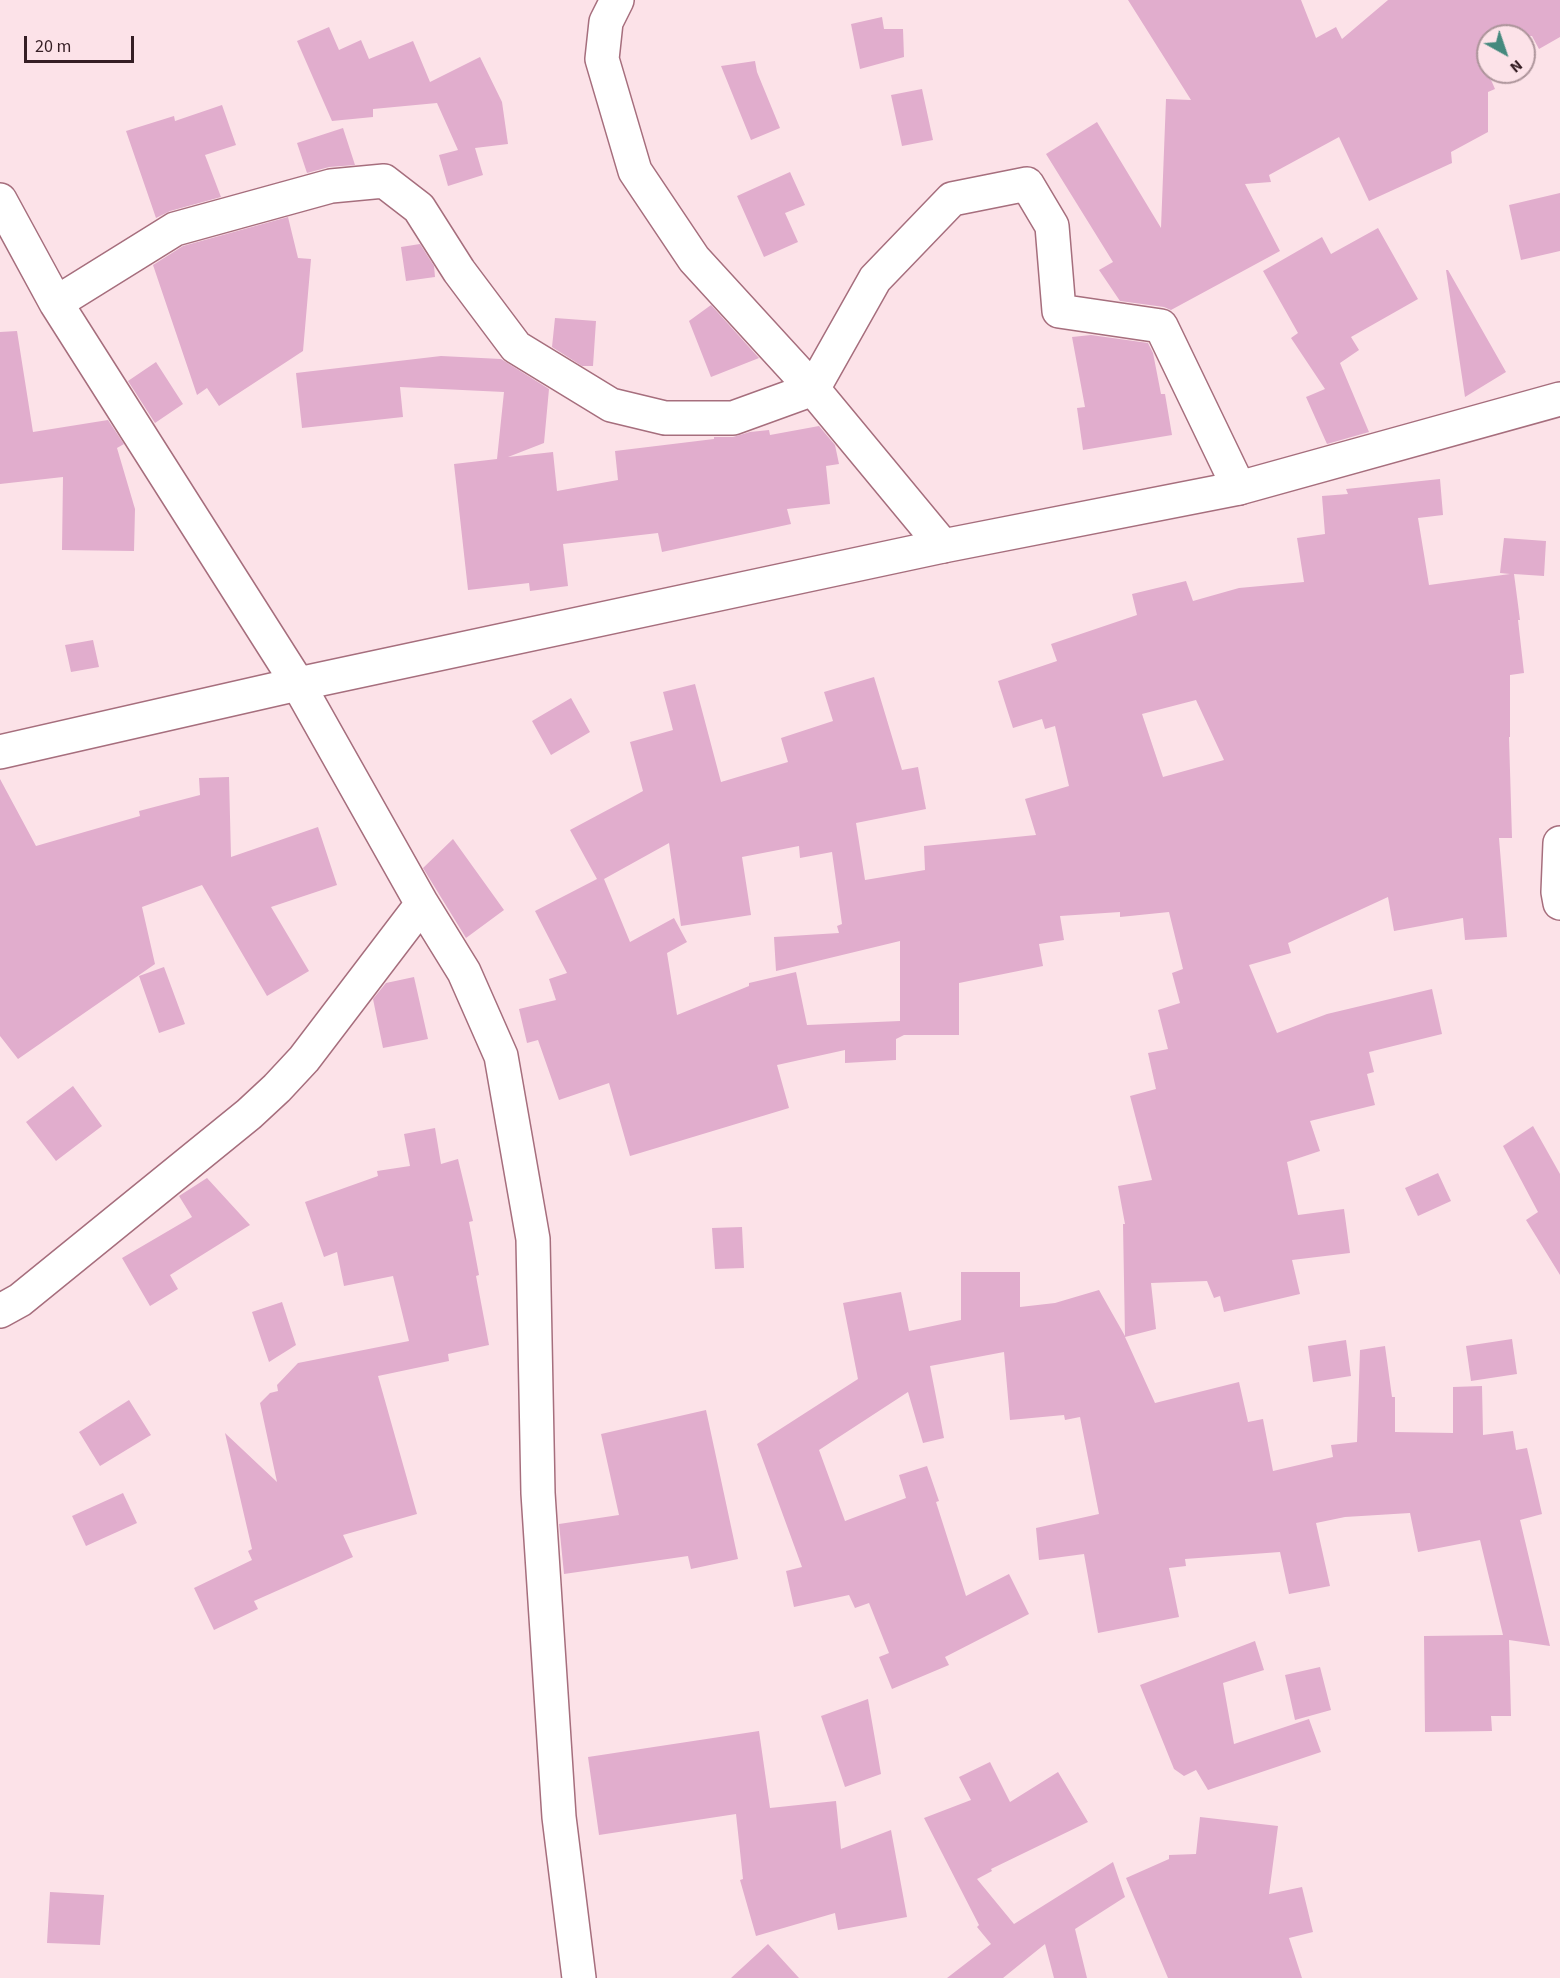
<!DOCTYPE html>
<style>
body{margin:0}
#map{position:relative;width:1560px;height:1978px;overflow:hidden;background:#fce2e8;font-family:"Source Sans 3",sans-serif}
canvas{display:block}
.north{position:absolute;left:1476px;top:24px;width:60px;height:60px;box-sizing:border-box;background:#fce2e8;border:2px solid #ac949a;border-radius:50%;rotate:140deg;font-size:16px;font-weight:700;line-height:24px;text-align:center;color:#351e24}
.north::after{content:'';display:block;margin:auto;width:21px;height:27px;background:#45897e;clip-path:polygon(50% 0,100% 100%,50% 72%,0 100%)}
.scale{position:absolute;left:24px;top:36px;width:110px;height:27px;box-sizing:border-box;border:3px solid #351e24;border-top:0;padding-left:8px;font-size:18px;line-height:21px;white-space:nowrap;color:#351e24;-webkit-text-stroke:4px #fce2e8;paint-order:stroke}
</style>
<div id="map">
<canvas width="1560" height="1978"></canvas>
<div class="north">N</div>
<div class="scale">20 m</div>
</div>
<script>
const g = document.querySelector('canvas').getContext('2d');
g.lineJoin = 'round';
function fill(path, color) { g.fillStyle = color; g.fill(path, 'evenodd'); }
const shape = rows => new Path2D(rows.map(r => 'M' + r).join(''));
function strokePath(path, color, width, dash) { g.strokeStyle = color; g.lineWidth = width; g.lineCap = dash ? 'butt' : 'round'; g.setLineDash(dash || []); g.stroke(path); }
fill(shape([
 [1128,0,1301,0,1316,38,1336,27,1342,39,1388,0,1560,0,1560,37,1539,49,1532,36,1488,36,1488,73,1495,89,1488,92,1488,132,1451,152,1452,163,1369,201,1339,137,1269,175,1271,182,1245,184,1280,251,1171,310,1164,307,1120,301,1099,270,1113,262,1046,154,1097,122,1161,228,1166,99,1191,100],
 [882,17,884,29,903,29,904,57,860,69,851,24],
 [329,27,339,50,361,40,369,59,413,41,430,82,480,57,502,102,508,144,475,148,483,175,448,186,439,155,458,150,437,103,373,109,373,117,332,121,297,41],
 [755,61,757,72,780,128,751,140,721,66],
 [922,89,933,140,902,146,891,95],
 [222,105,236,145,205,155,221,197,170,211,156,218,126,131,174,116,175,121],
 [343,128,355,165,329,167,307,173,297,143],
 [790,172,805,205,785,213,798,242,764,257,737,196],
 [1560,193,1560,251,1521,260,1509,205],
 [288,217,298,258,311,259,303,351,219,406,207,388,197,395,153,265,183,246],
 [1378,228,1418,299,1351,337,1359,350,1340,363,1369,432,1327,444,1306,397,1325,389,1291,338,1298,333,1263,271,1322,237,1331,254],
 [420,244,434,266,435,277,406,281,401,247],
 [1446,270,1448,270,1506,372,1465,397],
 [711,305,759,358,711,377,689,321],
 [555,318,596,321,593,366,582,366,552,347],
 [17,331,33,432,108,420,124,444,117,448,135,509,134,551,62,550,63,477,0,484,0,332],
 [1091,335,1148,343,1153,353,1161,394,1165,394,1172,435,1083,450,1077,408,1085,407,1072,337],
 [441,356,501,359,549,389,544,443,508,457,553,452,557,491,618,480,615,451,714,439,714,437,733,437,750,432,769,430,770,435,819,426,835,445,839,464,826,466,830,504,787,509,791,524,662,552,658,533,563,544,568,586,530,591,529,583,468,590,454,464,497,459,504,392,400,387,403,417,302,428,296,373],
 [156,362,183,404,155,423,128,381],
 [1440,479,1443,515,1418,518,1429,585,1510,574,1500,573,1504,538,1546,541,1544,576,1514,574,1520,620,1518,620,1524,673,1510,675,1510,737,1509,737,1512,838,1499,838,1507,937,1465,940,1463,918,1394,931,1388,897,1288,943,1291,953,1249,965,1277,1033,1327,1014,1432,989,1442,1034,1369,1052,1374,1072,1367,1074,1375,1105,1310,1121,1320,1151,1287,1162,1298,1215,1344,1209,1350,1253,1292,1260,1300,1294,1224,1312,1220,1296,1214,1298,1207,1281,1151,1283,1156,1329,1125,1337,1155,1403,1239,1382,1248,1422,1263,1419,1273,1471,1333,1457,1331,1445,1357,1442,1360,1350,1385,1346,1392,1397,1395,1397,1395,1432,1453,1433,1453,1387,1482,1386,1483,1435,1513,1431,1516,1450,1527,1448,1542,1514,1520,1520,1550,1646,1509,1640,1511,1716,1491,1716,1492,1731,1425,1732,1424,1636,1503,1635,1480,1540,1418,1552,1410,1513,1345,1517,1316,1523,1330,1586,1289,1594,1280,1552,1185,1559,1186,1566,1169,1568,1179,1617,1098,1633,1084,1554,1039,1560,1036,1528,1099,1514,1080,1417,1065,1420,1064,1415,1010,1420,1004,1352,930,1366,944,1438,923,1443,908,1392,819,1450,845,1521,906,1498,899,1475,927,1466,939,1501,936,1502,966,1596,1009,1574,1029,1614,945,1657,949,1665,892,1689,879,1657,889,1653,869,1603,855,1608,849,1595,794,1607,786,1571,802,1567,757,1444,858,1379,843,1303,901,1292,909,1331,961,1320,961,1272,1020,1272,1020,1307,1055,1303,1099,1290,1125,1336,1123,1224,1125,1224,1118,1186,1152,1180,1130,1096,1156,1089,1148,1053,1168,1049,1158,1010,1180,1003,1172,973,1183,969,1169,912,1120,917,1120,912,1060,916,1064,940,1039,944,1043,966,959,983,959,1035,904,1035,896,1039,896,1060,845,1063,845,1050,777,1065,789,1108,630,1156,609,1083,559,1100,538,1040,527,1043,519,1009,556,1000,549,979,567,973,535,911,597,879,570,830,643,791,630,742,673,730,663,692,695,684,721,782,788,762,781,738,833,721,824,692,874,677,902,770,918,767,926,809,856,823,865,880,925,870,924,846,1036,835,1025,799,1069,786,1055,726,1045,729,1042,719,1013,728,998,681,1057,661,1051,644,1137,615,1132,594,1186,581,1193,601,1239,588,1304,582,1297,538,1325,534,1322,496,1348,494,1346,489],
 [1196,700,1224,760,1163,777,1142,714],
 [669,843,681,926,751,915,742,857,799,846,800,858,832,852,842,924,837,926,839,933,774,937,776,971,900,941,900,1021,807,1025,796,972,749,983,749,986,677,1015,667,953,687,942,674,918,630,942,604,879],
 [93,640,99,667,71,672,65,645],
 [571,698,590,732,551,755,532,721],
 [229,777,231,857,318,827,337,885,271,907,309,971,267,996,202,885,142,907,155,964,18,1059,0,1036,0,779,36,846,140,816,139,811,200,795,199,778],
 [453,839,504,910,466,938,423,868],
 [164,967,185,1024,159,1033,139,976],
 [414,977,428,1039,383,1048,373,999,386,983],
 [73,1086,102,1126,56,1161,26,1122],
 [1533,1126,1560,1174,1560,1275,1526,1220,1538,1212,1503,1146],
 [435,1128,441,1164,458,1159,473,1221,469,1222,479,1275,476,1276,489,1345,448,1354,449,1361,378,1376,417,1514,343,1535,353,1557,254,1601,258,1609,214,1630,194,1588,252,1560,248,1551,252,1549,225,1433,277,1482,260,1403,270,1393,278,1391,277,1385,298,1363,409,1341,393,1276,344,1286,337,1252,324,1257,305,1202,378,1176,377,1171,410,1166,404,1134],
 [1438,1173,1451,1201,1418,1216,1405,1188],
 [207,1178,250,1225,170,1275,178,1289,150,1306,122,1258,192,1217,179,1196],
 [742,1227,744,1268,715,1269,712,1228],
 [282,1302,296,1345,269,1362,252,1312],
 [1512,1339,1517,1374,1471,1381,1466,1346],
 [1346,1340,1351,1376,1313,1382,1308,1346],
 [129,1400,151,1435,100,1466,79,1432],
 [706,1410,738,1559,691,1569,688,1556,564,1574,559,1524,619,1515,601,1434],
 [123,1493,137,1523,86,1546,72,1516],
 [1255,1641,1264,1670,1223,1683,1234,1744,1309,1719,1321,1752,1208,1790,1196,1770,1184,1776,1174,1769,1140,1685],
 [1320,1667,1331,1710,1295,1720,1285,1675],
 [868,1699,881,1774,845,1787,821,1716],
 [759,1731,770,1808,836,1801,841,1849,891,1830,907,1917,838,1930,835,1913,756,1936,740,1880,743,1879,736,1814,599,1835,588,1757],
 [990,1762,1010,1802,1058,1772,1088,1822,991,1869,992,1871,977,1879,1014,1924,1113,1862,1125,1897,1075,1929,1087,1978,1054,1978,1045,1944,1003,1978,947,1978,991,1944,977,1927,979,1925,924,1818,971,1800,959,1777],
 [1200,1817,1278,1826,1269,1894,1302,1887,1313,1932,1289,1938,1302,1978,1168,1978,1126,1878,1169,1859,1169,1855,1196,1854],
 [50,1892,104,1895,100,1945,47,1943],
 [768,1944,799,1978,731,1978]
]), '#e1adcd');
const minor = shape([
 [617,0,606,22,602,59,635,171,694,259,813,389,943,546],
 [0,200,56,303,298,684,422,904,464,972,501,1056,533,1239,538,1493,559,1817,579,1978],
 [56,303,175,229,331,186,384,181,419,208,459,271,516,347,611,405,665,418,733,418,813,389,875,279,952,199,1027,184,1052,226,1059,311,1161,326,1239,488],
 [1560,843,1558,892,1560,903],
 [0,1311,20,1300,249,1114,277,1088,304,1059,422,904]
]);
const tertiary = shape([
 [0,752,298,684,943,546,1239,488,1560,399]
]);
strokePath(minor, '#a66e7d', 36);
strokePath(tertiary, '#a66e7d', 36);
strokePath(minor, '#fff', 33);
strokePath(tertiary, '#fff', 33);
</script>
